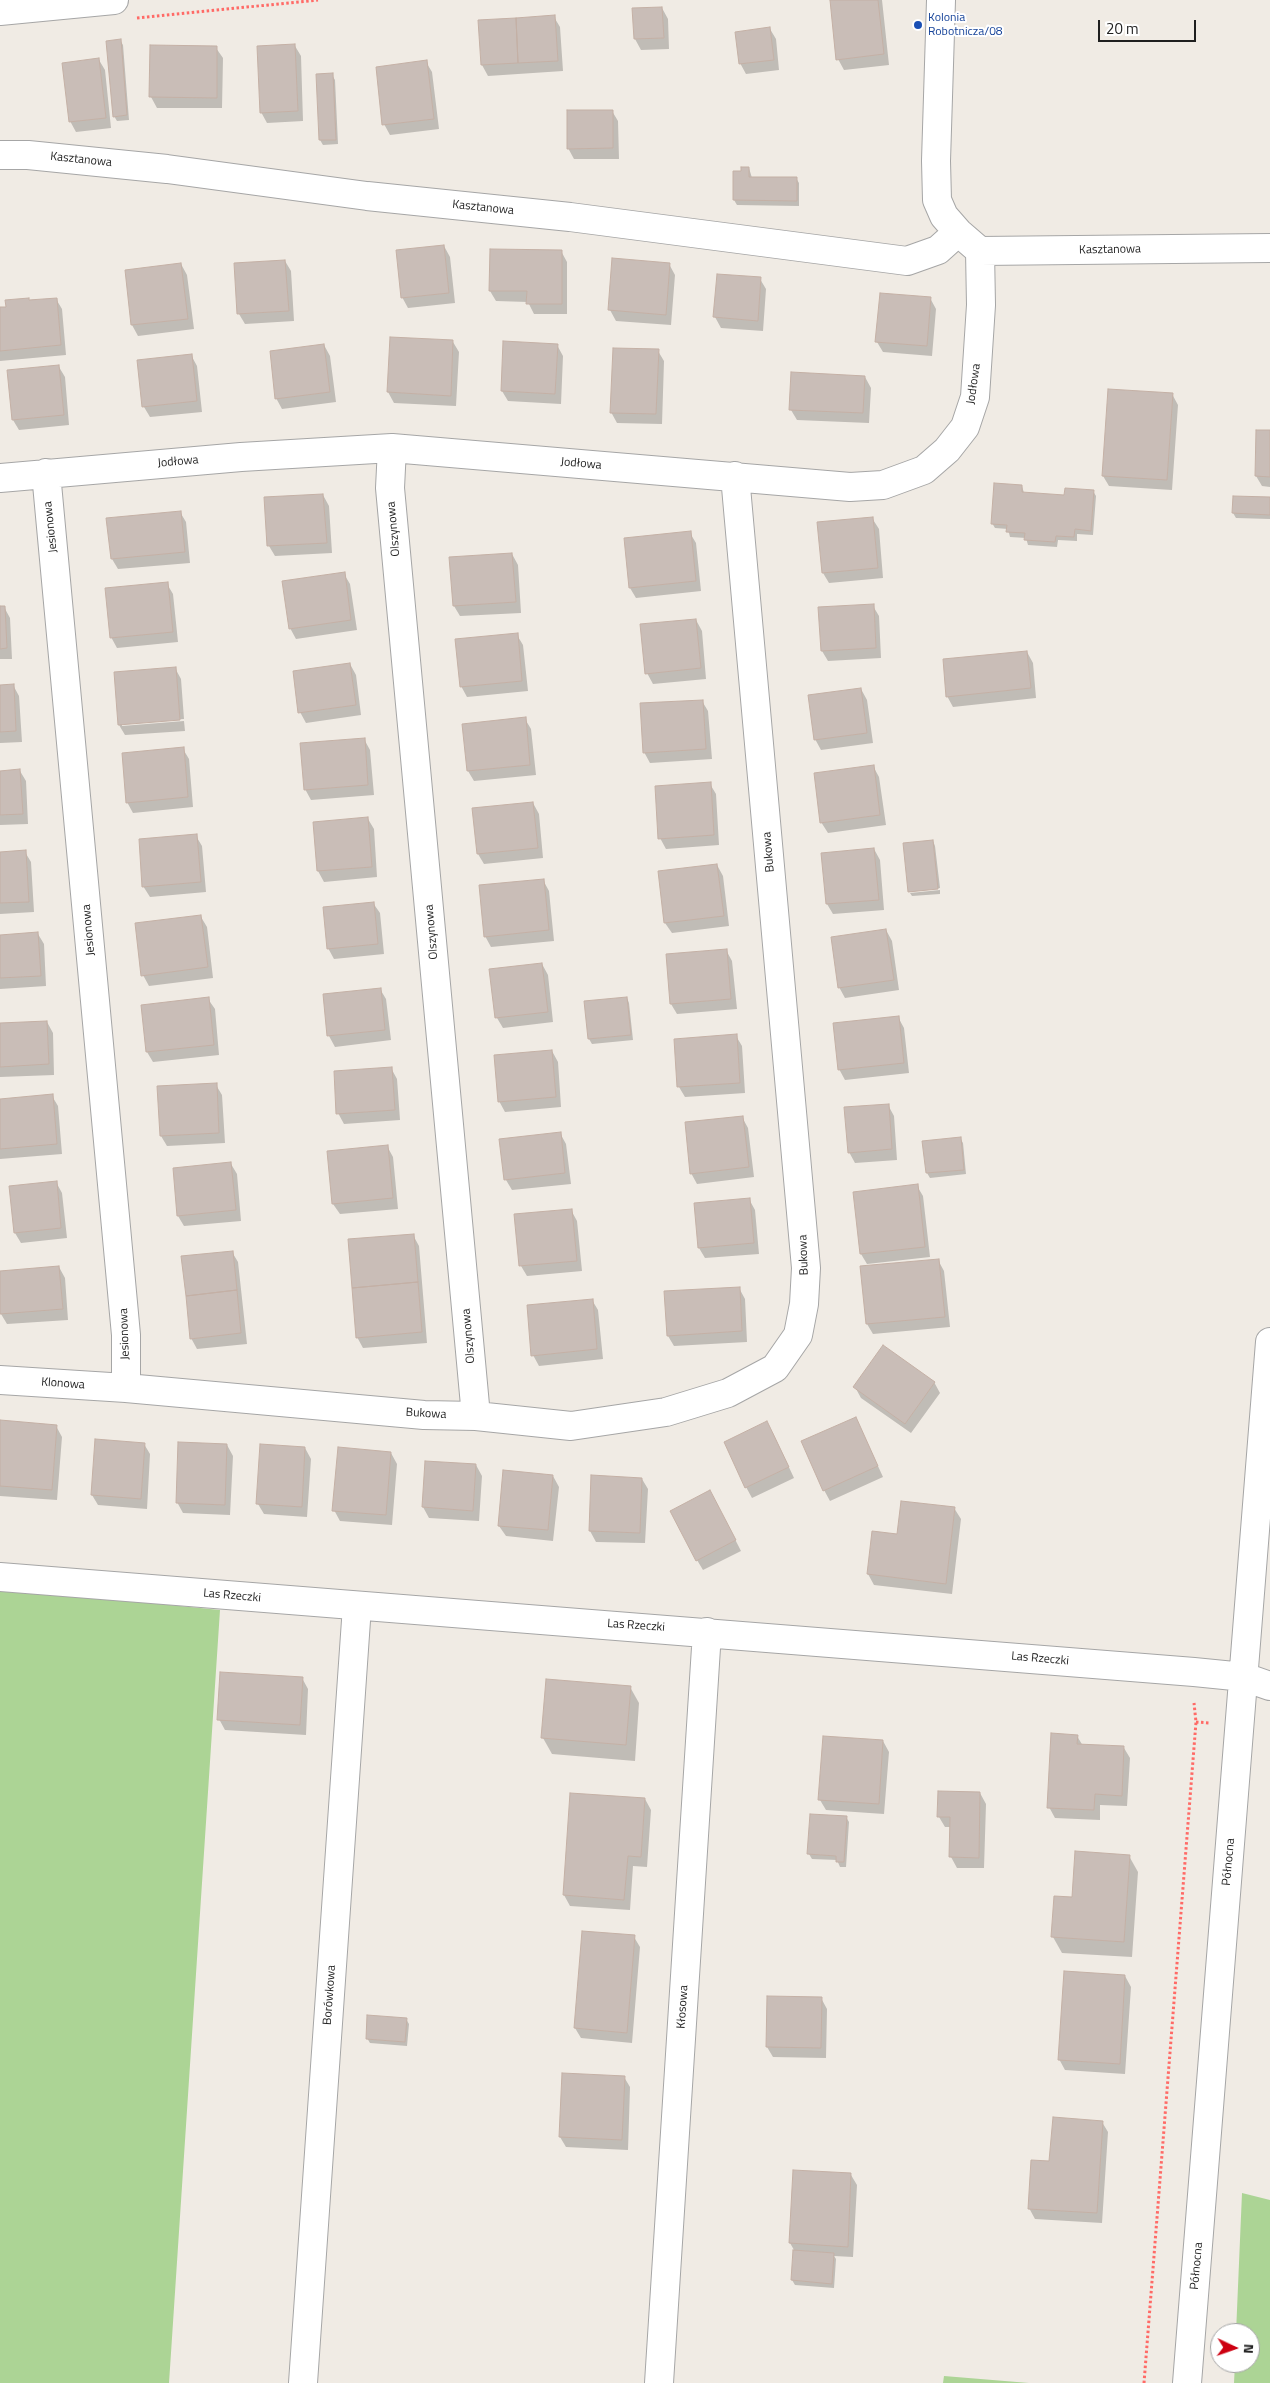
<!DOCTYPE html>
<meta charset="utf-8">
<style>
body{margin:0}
#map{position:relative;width:1270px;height:2383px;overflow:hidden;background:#f0ebe4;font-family:"Titillium Web",sans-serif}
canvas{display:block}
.north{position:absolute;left:1210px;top:2323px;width:50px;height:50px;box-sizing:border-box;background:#fff;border:1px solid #a5a5a5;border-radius:50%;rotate:93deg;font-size:14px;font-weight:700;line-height:20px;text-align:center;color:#1f1f1f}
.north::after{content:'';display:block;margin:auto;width:18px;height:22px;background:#cd0011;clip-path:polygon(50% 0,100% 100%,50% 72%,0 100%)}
.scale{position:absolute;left:1098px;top:20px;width:98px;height:22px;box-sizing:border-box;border:2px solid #1f1f1f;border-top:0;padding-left:6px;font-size:15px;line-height:18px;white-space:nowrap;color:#1f1f1f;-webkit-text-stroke:4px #fff;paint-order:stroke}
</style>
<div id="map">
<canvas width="1270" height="2383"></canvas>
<div class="north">N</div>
<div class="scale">20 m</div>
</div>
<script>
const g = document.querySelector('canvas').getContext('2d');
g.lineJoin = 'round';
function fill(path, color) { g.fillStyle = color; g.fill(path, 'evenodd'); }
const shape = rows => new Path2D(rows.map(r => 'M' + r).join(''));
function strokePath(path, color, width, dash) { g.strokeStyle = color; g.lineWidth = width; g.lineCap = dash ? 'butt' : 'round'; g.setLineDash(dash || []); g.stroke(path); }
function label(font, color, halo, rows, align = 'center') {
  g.font = font + ' "Titillium Web",sans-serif'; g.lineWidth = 4; g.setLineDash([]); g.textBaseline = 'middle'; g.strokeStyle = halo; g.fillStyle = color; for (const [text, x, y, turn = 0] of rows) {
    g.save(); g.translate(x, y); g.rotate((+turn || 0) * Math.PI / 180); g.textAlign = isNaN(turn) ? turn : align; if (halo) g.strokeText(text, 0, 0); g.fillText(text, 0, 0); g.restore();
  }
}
fill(shape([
 [0,1588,220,1610,169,2383,0,2383],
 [1242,2193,1270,2200,1270,2383,1234,2383,1235,2363,1250,2363,1250,2333,1236,2333],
 [944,2376,1029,2383,943,2383]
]), '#acd495');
fill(shape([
 [831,0,882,0,889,65,844,70,838,59],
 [662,8,668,19,669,49,641,50,635,39,634,9],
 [554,17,560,27,563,71,488,76,482,65,480,22],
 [770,29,776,39,779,70,746,74,740,63],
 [120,40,123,45,129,120,117,121,114,116],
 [295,46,301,56,303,121,267,123,261,112],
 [216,48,223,58,222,108,157,108,151,97],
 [99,60,105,70,111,128,76,132,70,121],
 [426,62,432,72,439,129,390,135,384,124],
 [317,75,332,75,335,80,338,144,323,145,320,140],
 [612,111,618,121,619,159,574,159,568,148],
 [749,168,752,178,796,178,799,183,799,206,737,205,734,200,742,172],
 [444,246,450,257,455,303,408,308,402,297],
 [561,251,567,262,567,314,534,314,528,302,496,301,490,291],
 [285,261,291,271,294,321,245,324,239,314],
 [181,264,187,275,194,329,138,336,132,325,126,271],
 [669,264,675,275,671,325,616,321,610,310],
 [760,279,766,289,763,331,721,328,715,317],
 [930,298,936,309,932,356,883,352,877,342],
 [56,299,62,309,66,355,0,361,0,308],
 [453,342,459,352,456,406,394,403,388,392],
 [324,345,330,356,336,402,282,409,276,398],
 [557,345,563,356,561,404,508,401,502,391],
 [658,351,664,361,662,424,617,423,611,412],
 [191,355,197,366,202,412,150,417,144,407,139,361],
 [59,367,65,377,69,425,19,430,13,420],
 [865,377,871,388,869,423,797,420,791,410],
 [1172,394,1178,405,1172,490,1109,486,1103,476],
 [1270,432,1270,487,1262,486,1256,476],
 [1022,486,1024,493,1065,497,1093,491,1096,496,1093,535,1077,534,1077,541,1058,540,1057,547,1028,545,1026,538,1010,537,1008,529,995,528,992,523],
 [323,495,329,506,332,553,275,556,269,546,265,499],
 [1270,498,1270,519,1236,518,1233,513],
 [180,512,186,522,190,563,118,569,112,559],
 [872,518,879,529,883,578,829,583,823,573],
 [690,533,696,543,701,591,636,598,630,588],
 [512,554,518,565,521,613,460,616,454,606,450,558],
 [344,574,350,584,357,630,296,639,290,628],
 [167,584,173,594,178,642,117,648,111,637],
 [873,606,879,616,881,658,828,661,822,651],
 [4,607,10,618,12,659,0,659,0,608],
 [696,620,702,631,706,679,653,684,647,673],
 [517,635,523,645,528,691,467,697,461,686],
 [1027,652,1033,663,1036,698,953,707,947,696],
 [350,664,356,675,361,715,306,723,300,712],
 [175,668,181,679,184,719,122,723,122,726,184,721,185,731,125,735,119,725],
 [13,685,19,696,22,742,0,743,0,686],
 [861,689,867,700,873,743,821,750,815,739],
 [702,701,708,711,712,759,650,763,644,752],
 [525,719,531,729,536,775,474,781,468,771],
 [364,739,370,750,374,795,311,800,305,789],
 [183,749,189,759,193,807,133,813,127,802],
 [873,766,879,777,886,825,828,833,821,822],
 [20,771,26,781,28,824,0,825,0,772],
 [710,784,716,794,719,845,666,849,660,838],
 [533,803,539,814,543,858,484,864,478,854],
 [368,819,374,829,377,877,324,882,318,871,314,823],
 [196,836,202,846,206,892,150,897,143,886],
 [933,841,935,846,940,888,909,892,904,844],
 [874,849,880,860,884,910,833,914,827,904,823,854],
 [25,852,31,862,34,912,0,914,0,853],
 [717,865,723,876,729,926,672,933,665,923,660,872],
 [543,880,549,891,554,941,491,947,485,936],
 [940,890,940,894,912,896,910,893],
 [373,903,380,913,384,954,334,959,328,948],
 [201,917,207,927,213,978,149,986,143,975],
 [886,930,892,941,899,990,845,998,839,987],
 [38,934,44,944,46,986,0,989,0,936],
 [726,950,732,961,737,1009,677,1014,671,1004],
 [542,964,548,975,553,1022,503,1028,497,1018],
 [380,989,386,999,391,1040,335,1047,329,1036,325,995],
 [627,998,629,1003,633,1040,592,1044,589,1039],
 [208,999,215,1009,219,1055,153,1062,147,1052],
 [898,1017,904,1028,909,1073,845,1080,839,1069],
 [47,1022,53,1033,54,1075,0,1077,0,1025],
 [736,1036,742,1046,745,1093,685,1097,679,1087],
 [552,1051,558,1062,561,1107,505,1112,499,1101],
 [391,1068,397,1079,400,1120,344,1124,338,1113],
 [216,1085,222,1095,225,1143,167,1146,161,1136],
 [52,1096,58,1106,62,1154,0,1159,0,1100],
 [888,1105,894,1116,897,1160,855,1163,849,1152],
 [742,1117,748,1128,754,1177,697,1184,691,1173],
 [560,1133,566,1144,571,1184,512,1190,506,1180,501,1140],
 [960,1138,963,1143,966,1174,930,1178,927,1173],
 [387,1146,393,1157,398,1209,340,1214,333,1204],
 [231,1164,237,1174,241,1221,184,1226,178,1216],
 [56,1182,62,1193,67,1238,21,1243,15,1233],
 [917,1186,923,1196,930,1257,867,1264,861,1254],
 [749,1199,755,1210,759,1254,705,1258,699,1248,695,1204],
 [571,1210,577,1221,582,1271,527,1276,521,1266],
 [413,1235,419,1246,427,1343,363,1348,357,1337],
 [232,1252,238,1262,247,1344,197,1349,191,1338],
 [938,1260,944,1271,950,1327,873,1334,867,1324],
 [59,1267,65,1278,68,1320,7,1324,1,1314,0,1272],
 [739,1288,745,1299,747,1342,674,1346,668,1336],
 [592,1300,598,1310,603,1359,539,1366,533,1355],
 [934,1382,940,1393,911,1433,861,1398,855,1387],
 [856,1418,883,1477,830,1501,824,1490],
 [0,1422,56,1426,62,1437,57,1500,0,1496],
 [773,1433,794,1478,752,1498,746,1487],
 [144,1444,150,1454,147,1509,98,1505,92,1495],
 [227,1445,233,1456,230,1515,183,1513,177,1502],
 [305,1448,311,1459,307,1517,264,1514,258,1504],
 [391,1453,397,1464,392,1525,340,1521,334,1510],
 [426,1462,476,1465,482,1476,479,1521,429,1518,423,1507],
 [553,1476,559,1487,553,1541,506,1536,499,1526],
 [642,1479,648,1489,645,1543,596,1542,590,1531],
 [716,1502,741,1551,703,1570,697,1560],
 [954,1508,961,1519,952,1594,874,1585,868,1574,898,1536],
 [302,1678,308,1689,306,1735,225,1730,219,1719],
 [630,1687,639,1703,635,1761,552,1754,543,1738],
 [1077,1736,1083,1746,1124,1748,1130,1758,1127,1806,1100,1805,1100,1820,1055,1818,1049,1807],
 [883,1741,889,1752,884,1814,826,1810,820,1800],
 [980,1793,986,1804,984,1868,957,1868,951,1857,951,1827,945,1827,939,1817],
 [645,1799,651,1810,647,1867,633,1866,630,1910,570,1906,564,1895],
 [846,1817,849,1822,846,1867,840,1867,837,1860,812,1859,809,1854],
 [1129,1856,1138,1872,1132,1957,1062,1953,1053,1937,1073,1898],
 [634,1937,640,1947,632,2043,581,2038,575,2028],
 [1125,1976,1131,1987,1125,2074,1065,2070,1059,2059],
 [821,1998,827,2009,826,2058,773,2057,767,2047],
 [406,2019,409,2024,407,2046,370,2043,367,2038],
 [624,2077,630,2087,628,2150,566,2147,560,2137],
 [1102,2122,1108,2132,1102,2223,1035,2219,1029,2208,1051,2163],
 [794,2172,851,2175,857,2185,853,2257,834,2256,836,2259,834,2288,795,2285,792,2280,794,2250,790,2243]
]), '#0003');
const building = shape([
 [830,0,878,0,884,54,836,60,830,0],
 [662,7,664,38,634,39,632,8,662,7],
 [555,15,558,61,518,63,516,18,555,15],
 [516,18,518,63,481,65,478,20,516,18],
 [770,27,774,60,739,64,735,32,770,27],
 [121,39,127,115,113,117,106,41,121,39],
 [295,44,298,111,260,113,257,46,295,44],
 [150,45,217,46,217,98,149,97,150,45],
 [99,58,106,118,69,122,62,63,99,58],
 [427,60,434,119,382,125,376,67,427,60],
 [333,73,336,140,319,140,316,74,333,73],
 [567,110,613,110,613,148,567,149,567,110],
 [741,167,749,167,749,177,797,177,797,201,733,200,733,171,741,171,741,167],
 [444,245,449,293,401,298,396,250,444,245],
 [490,249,562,250,562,304,526,304,527,291,489,291,490,249],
 [612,258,670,263,666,315,608,310,612,258],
 [285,260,289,311,237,314,234,263,285,260],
 [181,263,188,319,131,325,125,270,181,263],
 [717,274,761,277,758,321,713,317,717,274],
 [880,293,931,297,927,346,875,342,880,293],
 [29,298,29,300,57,298,61,345,0,351,0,307,6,307,5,300,29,298],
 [390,337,453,340,451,396,387,392,390,337],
 [503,341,558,344,555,394,501,391,503,341],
 [324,344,330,392,275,399,270,351,324,344],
 [613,348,659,349,656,414,610,413,613,348],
 [192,354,197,401,142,407,137,360,192,354],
 [59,365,64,415,12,420,7,370,59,365],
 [791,372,865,376,863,413,789,410,791,372],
 [1108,389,1173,393,1167,480,1102,476,1108,389],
 [1256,430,1270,430,1270,477,1255,476,1256,430],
 [994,483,1022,485,1022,492,1064,495,1065,488,1094,490,1091,531,1075,529,1074,537,1056,536,1055,542,1024,540,1025,533,1006,532,1007,525,991,524,994,483],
 [323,494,327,543,267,546,264,497,323,494],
 [1233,496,1270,497,1270,515,1232,513,1233,496],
 [181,511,185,552,111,559,106,518,181,511],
 [873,517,878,568,822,573,817,522,873,517],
 [691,531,696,581,629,588,624,538,691,531],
 [512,553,516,602,453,606,449,557,512,553],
 [345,572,351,620,289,629,282,581,345,572],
 [168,582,173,632,110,638,105,588,168,582],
 [874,604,876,648,821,651,818,607,874,604],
 [0,606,5,606,7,648,0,649,0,606],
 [696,619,701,668,645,674,640,624,696,619],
 [518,633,522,681,460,687,455,639,518,633],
 [1027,651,1031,688,946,697,943,659,1027,651],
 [350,663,356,705,298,713,293,671,350,663],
 [176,667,180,720,118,725,114,672,176,667],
 [14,684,16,731,0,732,0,685,14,684],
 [861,688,867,733,814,740,808,695,861,688],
 [703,700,706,749,643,753,640,703,703,700],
 [526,717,530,765,467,771,462,724,526,717],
 [365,738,368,785,304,790,300,743,365,738],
 [184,747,188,797,126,803,122,753,184,747],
 [874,765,880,815,820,823,814,773,874,765],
 [20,769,23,814,0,815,0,771,20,769],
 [711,782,714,835,658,839,655,786,711,782],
 [533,802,538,848,477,854,472,808,533,802],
 [368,817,372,867,317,871,313,822,368,817],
 [197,834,201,882,142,887,139,839,197,834],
 [933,840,938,889,908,892,903,843,933,840],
 [874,848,879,900,826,904,821,853,874,848],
 [26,850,29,902,0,903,0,852,26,850],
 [717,864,724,916,664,923,658,871,717,864],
 [544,879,549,930,484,937,479,885,544,879],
 [374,902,378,944,327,949,323,907,374,902],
 [201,915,208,967,141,976,135,923,201,915],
 [886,929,894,980,838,988,831,937,886,929],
 [38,932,41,976,0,978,0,935,38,932],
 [727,949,731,999,670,1004,666,954,727,949],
 [542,963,548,1012,495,1018,489,969,542,963],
 [381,988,385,1030,327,1036,323,994,381,988],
 [209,997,214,1045,146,1052,141,1005,209,997],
 [627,997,631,1035,588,1039,584,1001,627,997],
 [899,1016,904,1063,838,1070,833,1023,899,1016],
 [47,1021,49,1064,0,1067,0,1023,47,1021],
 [737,1034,740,1083,677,1087,674,1039,737,1034],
 [552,1050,556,1097,498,1102,494,1055,552,1050],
 [392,1067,395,1110,336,1114,334,1071,392,1067],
 [217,1083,219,1133,160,1136,157,1086,217,1083],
 [53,1094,57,1144,0,1149,0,1099,53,1094],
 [889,1104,892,1149,848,1153,844,1107,889,1104],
 [743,1116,749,1167,690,1174,685,1122,743,1116],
 [561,1132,565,1173,504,1180,499,1139,561,1132],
 [961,1137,964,1170,926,1173,922,1141,961,1137],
 [388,1145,393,1198,332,1204,327,1151,388,1145],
 [231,1162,236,1210,177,1216,173,1168,231,1162],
 [57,1181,61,1228,14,1233,9,1186,57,1181],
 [918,1184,925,1247,860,1254,853,1192,918,1184],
 [750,1198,754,1243,698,1248,694,1203,750,1198],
 [572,1209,577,1261,519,1266,514,1214,572,1209],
 [414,1234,418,1282,352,1288,348,1239,414,1234],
 [233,1251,237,1290,186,1296,181,1256,233,1251],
 [939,1259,945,1317,866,1324,860,1266,939,1259],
 [59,1266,63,1309,0,1314,0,1271,59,1266],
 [418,1282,422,1332,356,1338,352,1288,418,1282],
 [740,1287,742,1331,667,1336,664,1291,740,1287],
 [237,1290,241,1333,190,1339,186,1296,237,1290],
 [593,1299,597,1349,531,1356,527,1305,593,1299],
 [883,1345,935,1382,905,1424,853,1387,883,1345],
 [856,1417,878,1466,823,1491,801,1441,856,1417],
 [0,1420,57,1425,52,1490,0,1486,0,1420],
 [767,1421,789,1467,745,1488,724,1442,767,1421],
 [95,1439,145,1443,141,1499,91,1495,95,1439],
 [178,1442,227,1444,225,1505,176,1503,178,1442],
 [260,1444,305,1447,302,1507,256,1504,260,1444],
 [338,1447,391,1452,386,1515,332,1511,338,1447],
 [425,1461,476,1464,473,1511,422,1507,425,1461],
 [503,1470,553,1475,548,1530,498,1526,503,1470],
 [591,1475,642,1478,640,1533,589,1531,591,1475],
 [710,1490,736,1540,696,1561,670,1511,710,1490],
 [901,1501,955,1507,946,1584,867,1574,872,1531,897,1534,901,1501],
 [220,1672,303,1677,300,1725,217,1720,220,1672],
 [546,1679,631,1686,626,1745,541,1738,546,1679],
 [1051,1733,1078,1735,1077,1744,1124,1746,1122,1796,1095,1794,1094,1810,1047,1808,1051,1733],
 [823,1736,883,1740,879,1804,818,1800,823,1736],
 [938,1791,980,1792,979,1858,949,1857,950,1817,937,1817,938,1791],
 [570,1793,645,1798,641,1857,628,1856,624,1900,563,1895,570,1793],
 [810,1814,847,1816,844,1862,836,1862,836,1856,807,1854,810,1814],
 [1075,1851,1130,1855,1124,1942,1051,1937,1054,1896,1072,1897,1075,1851],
 [582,1931,635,1935,627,2033,574,2028,582,1931],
 [1064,1971,1125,1975,1120,2064,1058,2060,1064,1971],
 [767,1996,822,1997,821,2048,766,2047,767,1996],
 [367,2015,407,2018,405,2042,366,2039,367,2015],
 [562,2073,625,2076,622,2140,559,2137,562,2073],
 [1053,2117,1103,2121,1097,2213,1028,2209,1031,2160,1049,2161,1053,2117],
 [793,2170,851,2173,848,2247,789,2243,793,2170],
 [793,2250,834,2253,832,2284,791,2280,793,2250]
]);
fill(building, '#c9bdb7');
strokePath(building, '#c4b0a5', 1);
const street = shape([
 [941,0,936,161,937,200,944,216,958,232,980,251,1270,248],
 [0,11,114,0],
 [0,155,28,155,167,169,367,196,570,217,907,261,938,250,958,232],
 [392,448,390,488,476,1416],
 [46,473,126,1335,126,1388],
 [0,478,241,457,392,448,850,487,883,485,924,470,947,450,965,427,975,397,981,305,980,251],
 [0,1380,126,1388,424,1415,476,1416,571,1426,666,1412,728,1393,775,1368,798,1335,804,1304,806,1268,735,476],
 [0,1577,1194,1672,1244,1677,1270,1686],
 [303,2383,357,1606],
 [659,2383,707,1632],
 [1187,2383,1270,1342]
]);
strokePath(street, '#a6a6a6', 30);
strokePath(shape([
 [137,18,318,0],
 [1196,1722,1210,1723],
 [1144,2383,1196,1722,1194,1703]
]), '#ff6a66', 3, [2.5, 2.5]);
strokePath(street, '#fff', 28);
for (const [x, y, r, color] of [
 [918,25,5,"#1a4fb4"]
]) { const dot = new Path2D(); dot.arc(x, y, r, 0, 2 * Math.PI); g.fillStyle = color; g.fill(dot); strokePath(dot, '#fff', 2); }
label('12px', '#164399', '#fff', [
 ["Kolonia",928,18],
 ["Robotnicza/08",928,32]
], 'left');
label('12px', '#1f1f1f', '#fff', [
 ["Kasztanowa",81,160,6],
 ["Kasztanowa",483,208,6],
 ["Kasztanowa",1110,250,-1],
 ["Jodłowa",974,384,-82],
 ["Jodłowa",178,462,-5],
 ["Jodłowa",581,464,5],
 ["Jesionowa",51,527,-96],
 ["Olszynowa",394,529,-95],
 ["Bukowa",769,852,-95],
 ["Jesionowa",89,930,-95],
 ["Olszynowa",432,932,-95],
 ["Bukowa",804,1255,-92],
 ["Jesionowa",125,1334,-92],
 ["Olszynowa",469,1336,-95],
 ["Klonowa",63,1384,4],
 ["Bukowa",426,1414,3],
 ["Las Rzeczki",232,1596,5],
 ["Las Rzeczki",636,1626,4],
 ["Las Rzeczki",1040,1659,5],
 ["Północna",1229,1862,-85],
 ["Borówkowa",330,1995,-86],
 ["Kłosowa",683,2007,-86],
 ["Północna",1197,2266,-85]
]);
</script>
